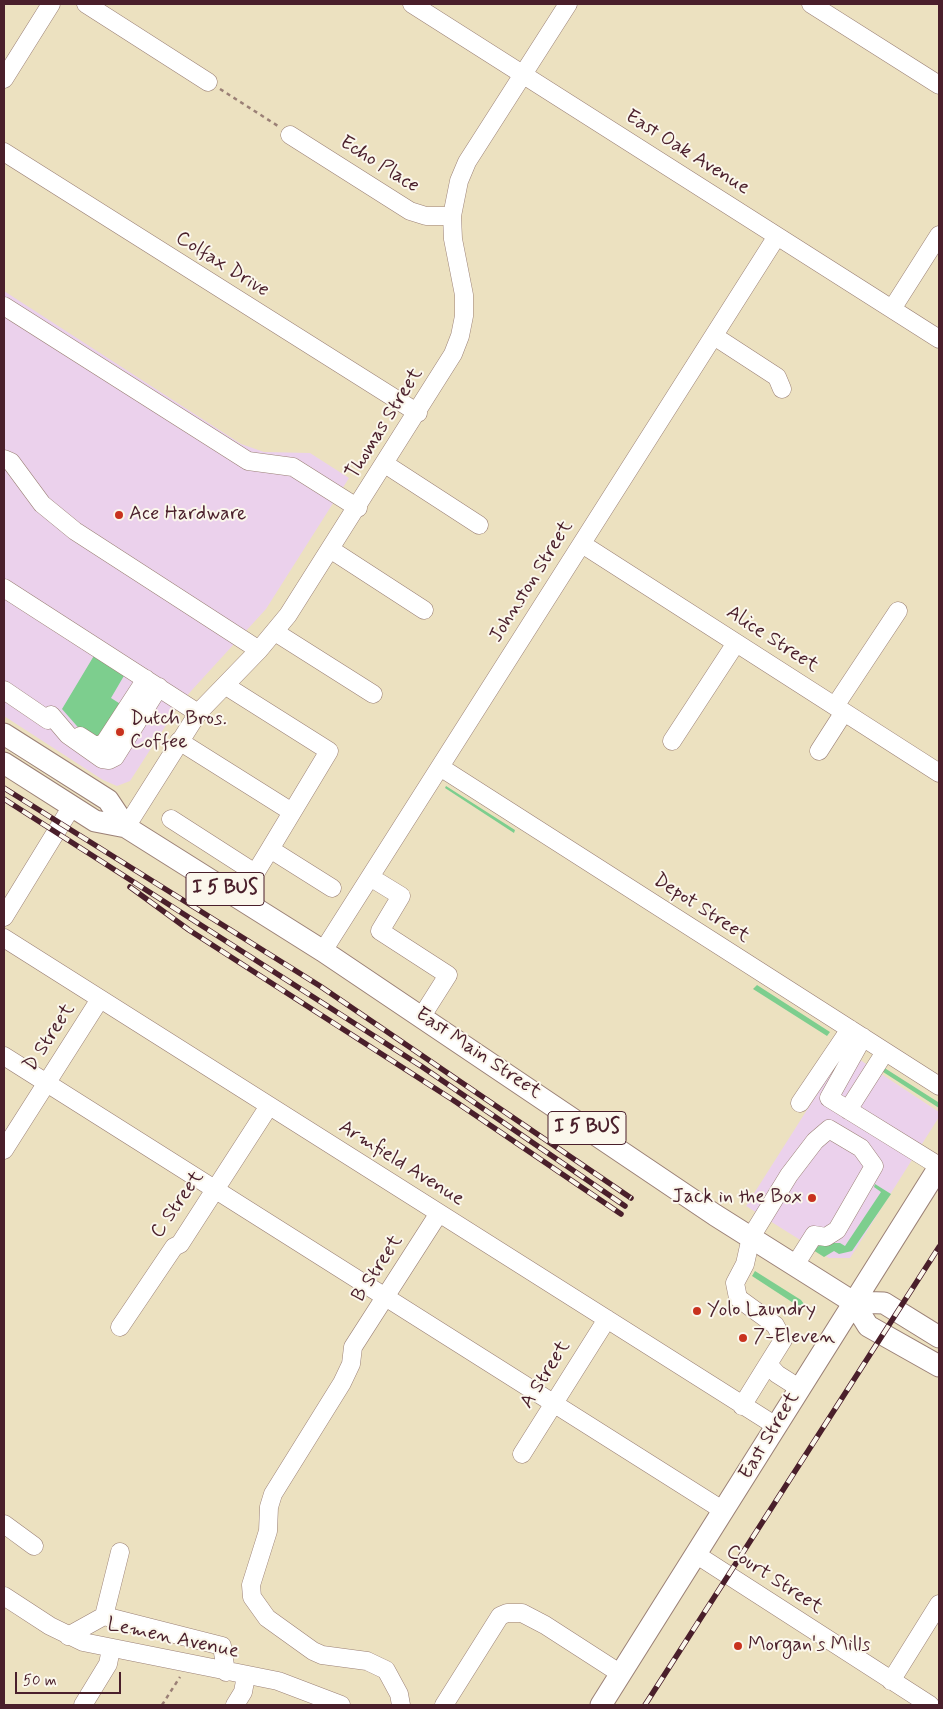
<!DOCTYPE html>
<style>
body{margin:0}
#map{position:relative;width:943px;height:1709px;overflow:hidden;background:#ece1c0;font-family:Mynerve,sans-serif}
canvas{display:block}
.frame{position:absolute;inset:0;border:5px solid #4a1f2b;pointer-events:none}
.scale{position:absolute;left:15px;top:1672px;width:106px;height:22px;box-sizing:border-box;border:2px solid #4a1f2b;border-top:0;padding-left:6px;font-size:15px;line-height:18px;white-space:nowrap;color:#4a1f2b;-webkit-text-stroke:4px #fbf7ec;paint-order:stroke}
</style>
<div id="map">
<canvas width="943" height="1709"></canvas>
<div class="frame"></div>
<div class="scale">50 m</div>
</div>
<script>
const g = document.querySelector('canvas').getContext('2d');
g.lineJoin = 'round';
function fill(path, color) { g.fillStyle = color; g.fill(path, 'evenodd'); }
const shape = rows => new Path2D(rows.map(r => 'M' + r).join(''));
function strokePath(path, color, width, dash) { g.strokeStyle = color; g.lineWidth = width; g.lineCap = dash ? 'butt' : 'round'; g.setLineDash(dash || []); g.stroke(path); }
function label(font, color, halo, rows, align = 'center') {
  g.font = font + ' Mynerve,sans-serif'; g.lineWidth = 4; g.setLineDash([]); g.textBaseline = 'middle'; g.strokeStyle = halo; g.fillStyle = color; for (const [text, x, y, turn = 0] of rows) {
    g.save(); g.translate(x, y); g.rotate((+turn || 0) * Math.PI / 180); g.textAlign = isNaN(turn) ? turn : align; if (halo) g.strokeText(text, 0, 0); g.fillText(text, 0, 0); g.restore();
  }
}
fill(shape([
 [4,291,241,444,264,452,310,453,349,478,266,609,181,702,130,781,117,786,103,780,4,716],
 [845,1050,939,1112,939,1117,850,1258,829,1258,746,1206]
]), '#ebd1ec');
fill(shape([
 [95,654,125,674,111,698,122,705,98,740,83,733,62,709],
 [446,786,515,830,514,833,445,788],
 [757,985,830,1032,827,1036,753,989],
 [883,1067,938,1102,939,1108,880,1070],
 [875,1184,891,1194,852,1251,839,1254,834,1251,824,1257,813,1250,823,1243,840,1243,845,1246,881,1192,874,1187],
 [755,1271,801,1300,804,1304,798,1306,752,1276]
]), '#7dce8e');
const minor = shape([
 [86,4,208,82],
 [412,4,939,339],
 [811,4,939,85],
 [4,79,51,4],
 [290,135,410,211,426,216,452,216],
 [4,152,418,413],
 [4,306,248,461,293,467,358,508],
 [892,309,939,235],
 [714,336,777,377,782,389],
 [4,459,11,462,42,504,75,531,259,650],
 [385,464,479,525],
 [582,544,939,773],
 [330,549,424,610],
 [4,588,198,713],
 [275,632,373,694],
 [226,686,329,751,270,849],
 [4,690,48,720],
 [835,706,898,611],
 [51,715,68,735,102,759,109,760,115,757,159,687],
 [80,736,94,745,100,745,105,742,146,679],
 [179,741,292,812],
 [672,741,736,643],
 [819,751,844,712],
 [440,767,939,1086],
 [171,819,255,873],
 [126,827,198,713,259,650,288,615,453,354,460,336,464,316,464,295,453,239,452,216,459,181,467,162,568,4],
 [370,877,401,896,380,931,448,975,422,1016],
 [240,898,270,849,332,888],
 [4,917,72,806],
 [4,938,776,1426],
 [323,951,777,236],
 [863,1037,829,1098,939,1166],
 [4,1056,724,1511],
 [800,1103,850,1029],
 [848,1110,885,1052],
 [4,1150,100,999],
 [795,1265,814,1235,826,1237,837,1230,874,1166,861,1148,829,1129,815,1141,789,1175,751,1237,745,1264,735,1283,738,1298,775,1325,783,1340,768,1364,777,1374,799,1388],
 [120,1327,174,1247,180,1244,269,1106],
 [742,1406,768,1364],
 [522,1454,607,1319],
 [4,1524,34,1546],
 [120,1552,104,1616,222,1646,226,1672],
 [697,1555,930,1705],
 [4,1596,50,1626,83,1642,278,1681,341,1705],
 [68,1636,104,1616],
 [891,1681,939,1604],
 [83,1705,108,1664,111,1649],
 [235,1705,243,1692,246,1676],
 [401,1705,399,1694,386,1670,367,1661,322,1655,313,1651,267,1618,252,1597,251,1585,268,1531,269,1507,273,1494,342,1383,351,1364,353,1347,439,1213],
 [444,1705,500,1616,507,1613,522,1613,545,1625,621,1674]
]);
const major = shape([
 [4,734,108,800,126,827],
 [4,763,95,821,126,827,323,951,715,1215,853,1302,868,1326,939,1366],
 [853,1302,884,1303,939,1337],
 [601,1705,939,1167]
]);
strokePath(minor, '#9b8076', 19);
strokePath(major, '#9b8076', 23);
strokePath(shape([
 [220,89,278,126],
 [162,1705,180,1677]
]), '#9b8076', 2.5, [4, 4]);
strokePath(minor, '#fff', 18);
strokePath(major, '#fff', 21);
const rail = shape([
 [4,788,320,986,631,1198],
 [4,799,421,1066,625,1206],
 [130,887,189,930,453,1100,621,1214],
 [645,1705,939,1247]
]);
strokePath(rail, '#4a1f2b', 5.5);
strokePath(rail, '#fbf7ec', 4, [11]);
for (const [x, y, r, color] of [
 [119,515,5,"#c8321e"],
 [120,732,5,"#c8321e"],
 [812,1198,5,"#c8321e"],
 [697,1311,5,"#c8321e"],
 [743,1338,5,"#c8321e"],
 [738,1646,5,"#c8321e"]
]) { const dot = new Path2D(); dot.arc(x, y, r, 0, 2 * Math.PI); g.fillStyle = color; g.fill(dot); strokePath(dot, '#fbf7ec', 2); }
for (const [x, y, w] of [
 [225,889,78],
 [587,1128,78]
]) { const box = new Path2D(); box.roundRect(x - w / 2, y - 16.5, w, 33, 4); g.fillStyle = '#fbf7ec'; g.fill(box); strokePath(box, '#4a1f2b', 1); }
label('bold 19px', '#4a1f2b', null, [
 ["I 5 BUS",225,889],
 ["I 5 BUS",587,1128]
]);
label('20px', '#4a1f2b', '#fbf7ec', [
 ["East Oak Avenue",687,153,32],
 ["Echo Place",379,165,32],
 ["Colfax Drive",222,265,32],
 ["Thomas Street",385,424,-58],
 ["Johnston Street",532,582,-58],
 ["Alice Street",772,640,33],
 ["Depot Street",701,909,33],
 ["D Street",50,1038,-57],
 ["East Main Street",478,1054,34],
 ["Armfield Avenue",401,1164,32],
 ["C Street",178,1205,-55],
 ["B Street",378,1269,-57],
 ["A Street",546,1375,-58],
 ["East Street",770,1436,-59],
 ["Court Street",774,1580,33],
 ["Lemen Avenue",173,1639,12]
]);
label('20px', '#4a1f2b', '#fbf7ec', [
 ["Ace Hardware",129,515],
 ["Dutch Bros.",130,720],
 ["Coffee",130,743],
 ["Jack in the Box",802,1198,"right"],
 ["Yolo Laundry",707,1311],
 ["7-Eleven",753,1338],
 ["Morgan's Mills",748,1646]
], 'left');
</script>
